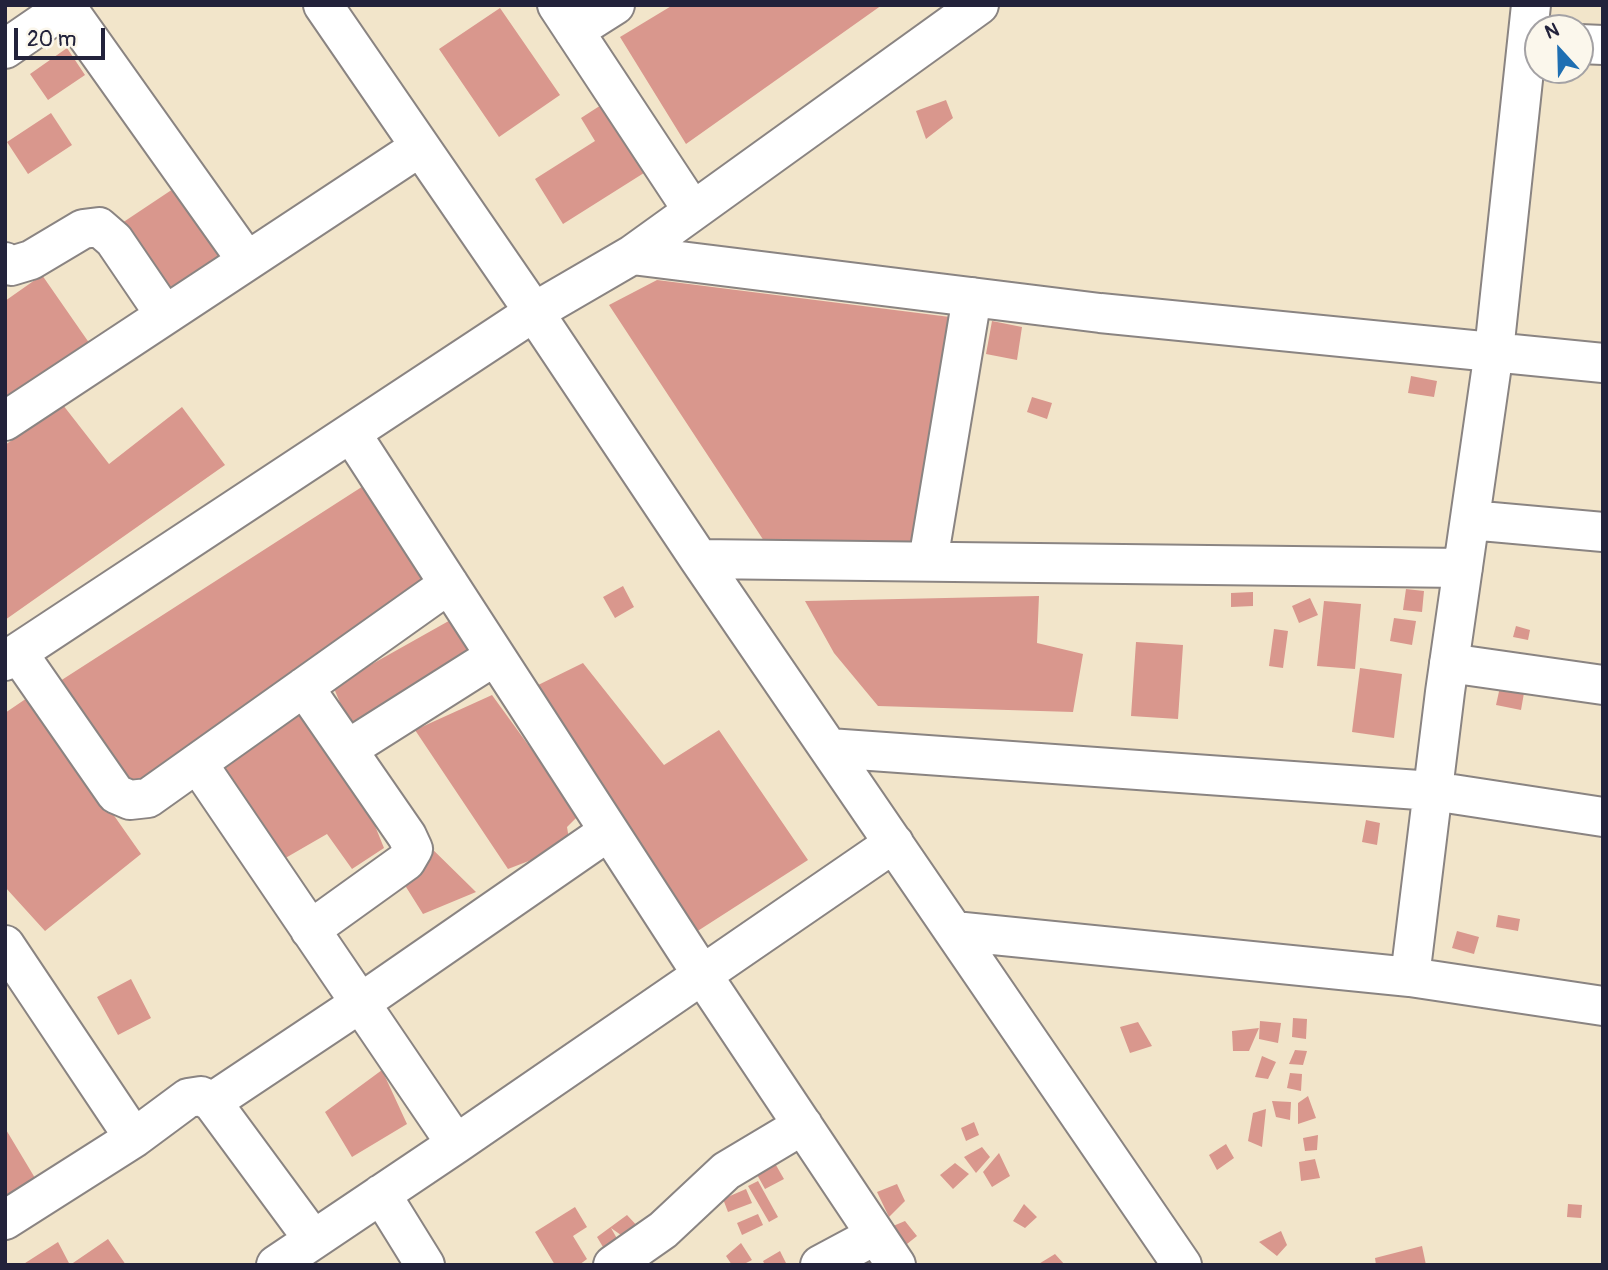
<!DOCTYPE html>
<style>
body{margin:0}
#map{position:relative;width:1608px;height:1270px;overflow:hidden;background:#f2e5ca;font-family:Pangolin,sans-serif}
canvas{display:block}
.frame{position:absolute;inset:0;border:7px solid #22223b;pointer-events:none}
.north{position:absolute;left:1524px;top:14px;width:70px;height:70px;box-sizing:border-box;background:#fbf7ec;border:2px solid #a4a2a5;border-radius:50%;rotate:338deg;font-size:19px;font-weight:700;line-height:28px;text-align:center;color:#22223b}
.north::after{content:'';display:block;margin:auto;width:24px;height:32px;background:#1f6fb2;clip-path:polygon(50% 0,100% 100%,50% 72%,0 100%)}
.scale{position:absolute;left:14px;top:28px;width:91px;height:32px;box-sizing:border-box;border:4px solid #22223b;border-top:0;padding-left:9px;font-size:21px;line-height:24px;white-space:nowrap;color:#22223b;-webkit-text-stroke:5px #fbf7ec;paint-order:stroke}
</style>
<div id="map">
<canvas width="1608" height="1270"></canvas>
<div class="frame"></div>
<div class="north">N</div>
<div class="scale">20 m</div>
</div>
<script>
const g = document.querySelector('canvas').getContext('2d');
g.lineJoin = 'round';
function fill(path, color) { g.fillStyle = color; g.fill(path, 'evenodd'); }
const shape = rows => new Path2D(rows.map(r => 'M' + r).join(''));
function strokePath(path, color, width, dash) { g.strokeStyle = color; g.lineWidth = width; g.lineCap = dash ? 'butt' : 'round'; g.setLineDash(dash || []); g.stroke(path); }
fill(shape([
 [673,5,882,5,686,144,620,37],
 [500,8,560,95,499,137,439,49],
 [67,48,85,75,48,100,30,74],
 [612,98,655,166,563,224,535,179,595,141,581,118],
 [946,100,953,118,926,139,916,111],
 [51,113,72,145,28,174,7,142],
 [176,187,232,261,171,297,122,223],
 [42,275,92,347,9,403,5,397,5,301],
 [657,280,950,317,911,546,766,544,609,305],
 [992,321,1022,327,1017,360,986,354],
 [1411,376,1437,381,1434,397,1408,393],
 [1032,397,1052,403,1047,419,1027,412],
 [63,405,109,464,182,407,225,465,5,620,5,445],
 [371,481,429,584,133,787,57,683],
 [623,586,634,607,615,618,603,597],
 [1406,589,1424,591,1422,612,1403,610],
 [1253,592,1253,606,1231,607,1231,593],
 [1039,596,1037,643,1083,654,1073,712,878,706,834,653,805,601],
 [1310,598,1318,615,1299,623,1292,606],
 [1324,601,1361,604,1355,669,1317,666],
 [454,618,477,660,354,736,333,686],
 [1394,618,1416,621,1412,645,1390,641],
 [1516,626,1530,630,1528,640,1513,637],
 [1274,629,1288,631,1283,668,1269,666],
 [1136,642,1183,645,1178,719,1131,716],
 [583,663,664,765,719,730,808,860,693,934,532,688],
 [1360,668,1402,674,1394,738,1352,732],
 [1500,687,1524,693,1521,710,1496,705],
 [492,695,579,815,567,827,570,845,508,869,415,730],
 [30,696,141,854,45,931,5,887,5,713],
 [298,708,369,811,384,848,352,869,327,834,282,860,217,766],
 [1366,820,1380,823,1377,845,1362,842],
 [421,838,476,892,423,914,401,879],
 [1498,915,1520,919,1518,931,1496,927],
 [1457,931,1479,937,1474,954,1452,948],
 [131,979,151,1018,118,1035,97,997],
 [1293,1018,1307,1019,1306,1039,1292,1037],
 [1260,1021,1281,1023,1278,1043,1259,1039],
 [1138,1022,1152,1046,1130,1053,1120,1027],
 [1259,1028,1249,1051,1233,1051,1232,1031],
 [1295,1050,1307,1051,1303,1065,1289,1064],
 [1262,1056,1276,1062,1268,1079,1255,1077],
 [382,1070,407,1124,352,1157,325,1112],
 [1290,1073,1302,1074,1301,1091,1287,1088],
 [1308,1096,1316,1118,1298,1124,1298,1103],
 [1272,1101,1291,1102,1290,1120,1276,1117],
 [1266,1109,1262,1147,1248,1141,1253,1113],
 [974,1122,979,1135,966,1141,961,1128],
 [5,1128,38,1183,5,1201],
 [1318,1135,1317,1150,1305,1151,1303,1138],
 [1226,1144,1234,1158,1217,1170,1209,1155],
 [982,1147,990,1157,976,1173,964,1157],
 [999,1153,1010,1176,992,1187,983,1172],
 [1315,1159,1320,1178,1301,1181,1299,1162],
 [773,1160,784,1179,765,1189,755,1171],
 [955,1163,969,1174,953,1189,940,1175],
 [758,1181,778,1217,769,1222,748,1186],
 [897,1184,905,1201,889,1217,877,1192],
 [746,1189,752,1203,728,1212,723,1199],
 [1024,1204,1037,1217,1025,1228,1013,1221],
 [1568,1204,1582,1205,1581,1218,1567,1217],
 [575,1207,587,1227,573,1236,587,1259,579,1265,555,1265,535,1232],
 [758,1214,763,1225,742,1235,737,1223],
 [627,1215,641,1230,628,1240,611,1228,623,1249,609,1257,597,1237],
 [905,1221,917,1236,902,1248,886,1229],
 [1281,1231,1287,1245,1277,1256,1259,1242],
 [108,1239,126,1265,70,1265],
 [58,1242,70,1265,22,1265],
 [741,1243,752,1260,742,1265,732,1265,726,1256],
 [1422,1246,1426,1265,1376,1265,1375,1258],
 [780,1251,787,1265,765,1265,763,1261],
 [1055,1254,1065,1265,1037,1265]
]), '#d9978d');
const minor = shape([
 [65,5,247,261],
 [323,5,534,312,699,559,1182,1265],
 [557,5,693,211],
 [574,31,615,5],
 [1580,44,1603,45],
 [5,49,66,7],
 [632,255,1100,313,1603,363],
 [5,262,11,266,31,260,83,229,99,227,114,240,165,315],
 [5,421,420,147],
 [351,433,703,976,896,1265],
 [1470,520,1603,532],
 [699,559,1463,568],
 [928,561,972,297],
 [18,653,116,794,130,800,148,798,449,584],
 [5,661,534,312,632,255,979,5],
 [1449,663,1603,685],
 [304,687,407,836,413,849,406,861,310,930],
 [829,748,1433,791,1603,817],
 [348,749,495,656],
 [198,764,456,1144],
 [954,931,1410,977,1603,1006],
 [5,945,134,1138,5,1220],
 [1410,977,1445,692,1494,351,1531,5],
 [212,1102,359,1004,609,831],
 [134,1138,188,1098,201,1096,212,1102,313,1239],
 [381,1194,425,1265],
 [276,1265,456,1144,894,843],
 [613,1265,663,1230,726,1171,803,1125],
 [820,1265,876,1235]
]);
strokePath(minor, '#8a8482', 42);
strokePath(minor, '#fff', 38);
</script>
